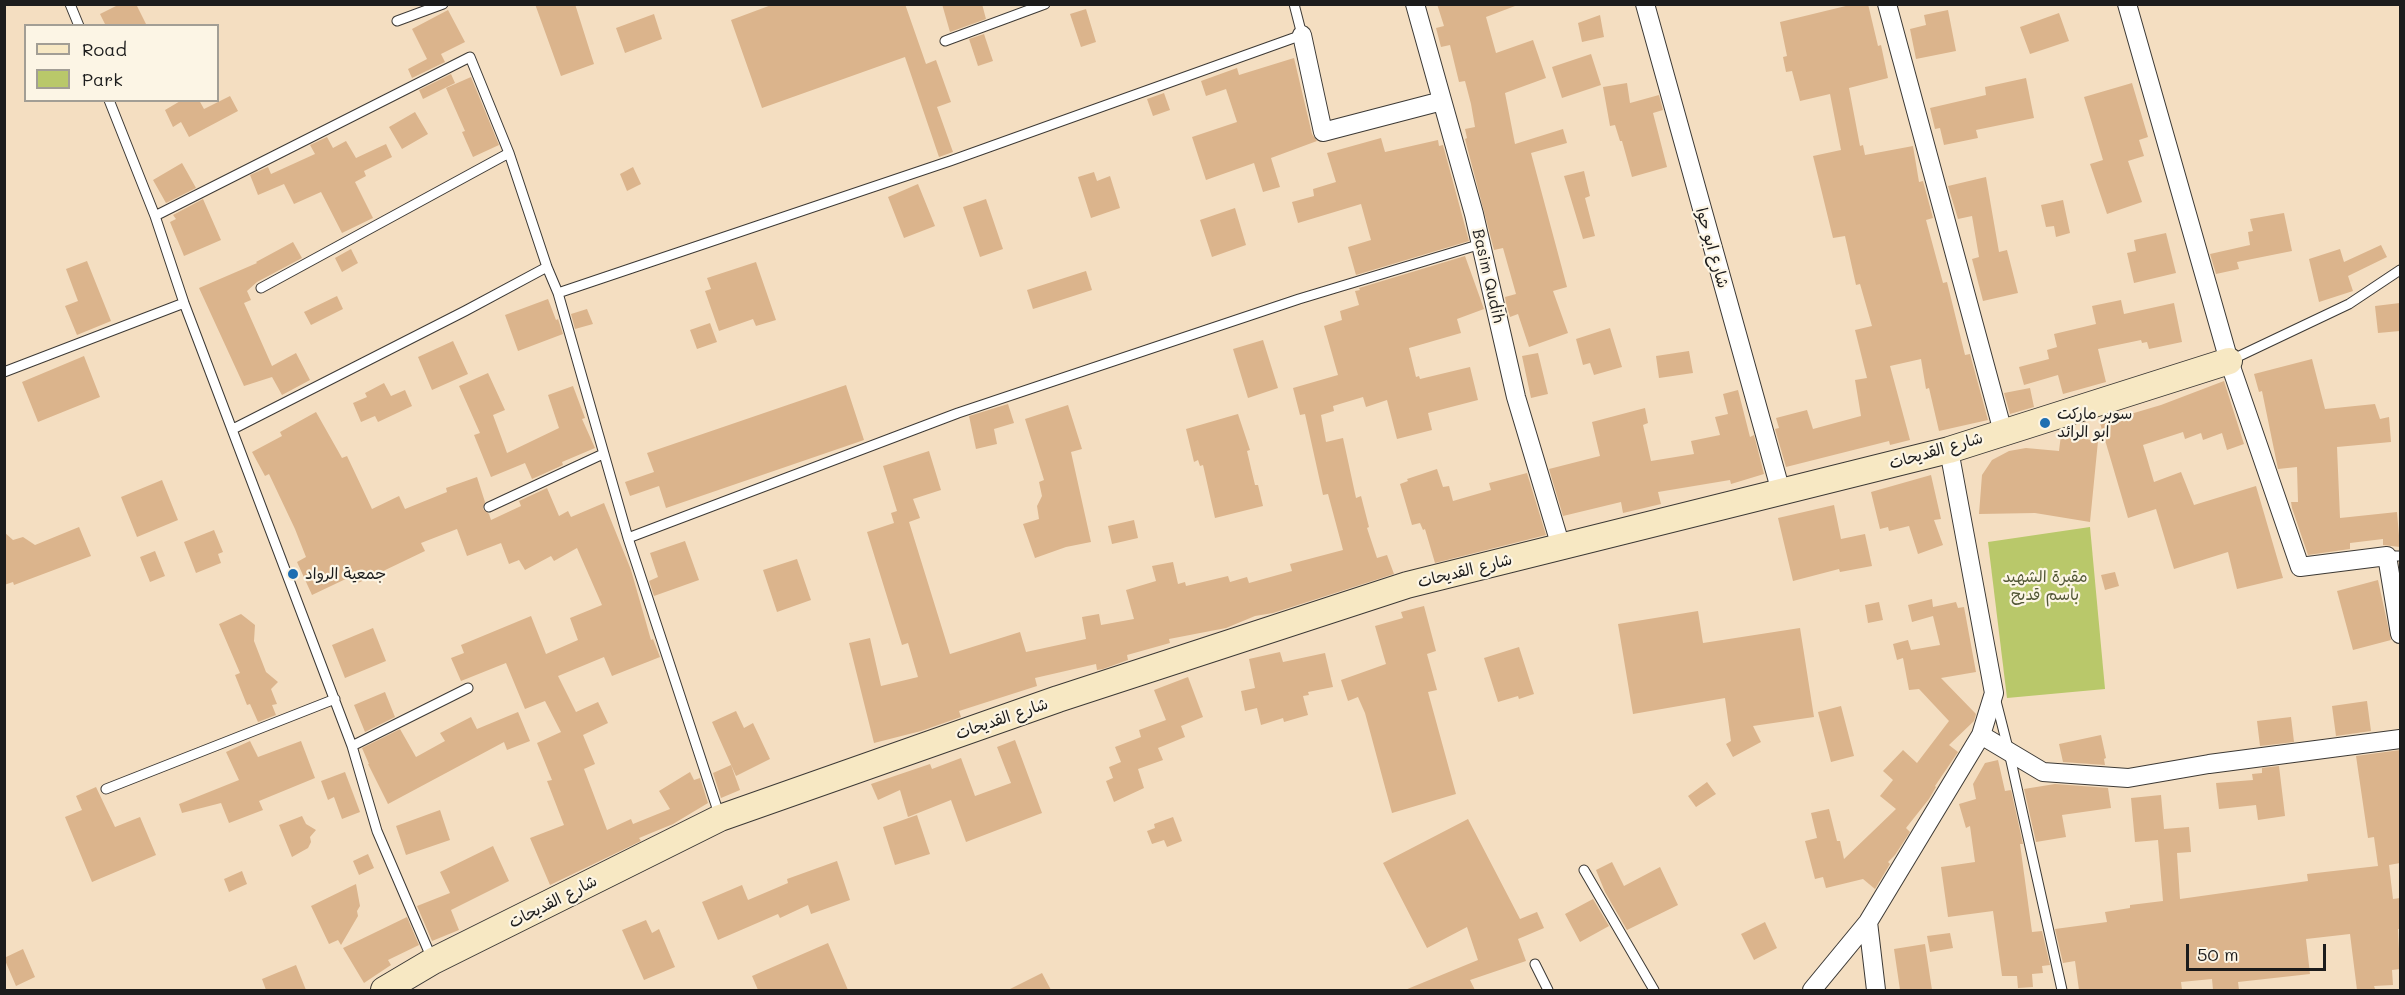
<!DOCTYPE html>
<meta charset="utf-8">
<style>
body{margin:0}
#map{position:relative;width:2405px;height:995px;overflow:hidden;background:#f4dec1;font-family:Mali,sans-serif}
canvas{display:block}
.frame{position:absolute;inset:0;border:6px solid #1c1c1c;pointer-events:none}
.legend{position:absolute;left:24px;top:24px;width:195px;height:78px;box-sizing:border-box;background:#fcf5e5;border:2px solid #a29e95;margin:0;padding:8px 10px;list-style:none;font-size:18px;color:#1c1c1c}
.legend li{display:flex;align-items:center;gap:12px;height:30px}
.legend b{width:30px;border:2px solid #a29e95}
.scale{position:absolute;left:2186px;top:944px;width:140px;height:27px;box-sizing:border-box;border:3px solid #1c1c1c;border-top:0;padding-left:8px;font-size:18px;line-height:21px;white-space:nowrap;color:#1c1c1c;-webkit-text-stroke:4px #fcf5e5;paint-order:stroke}
</style>
<div id="map">
<canvas width="2405" height="995"></canvas>
<div class="frame"></div>
<ul class="legend">
<li><b style="height:8px;background:#f7e8c3"></b>Road</li>
<li><b style="height:16px;background:#b9c86a"></b>Park</li>
</ul>
<div class="scale">50 m</div>
</div>
<script>
const g = document.querySelector('canvas').getContext('2d');
g.lineJoin = 'round';
function fill(path, color) { g.fillStyle = color; g.fill(path, 'evenodd'); }
const shape = rows => new Path2D(rows.map(r => 'M' + r).join(''));
function strokePath(path, color, width, dash) { g.strokeStyle = color; g.lineWidth = width; g.lineCap = dash ? 'butt' : 'round'; g.setLineDash(dash || []); g.stroke(path); }
function label(font, color, halo, rows, align = 'center') {
  g.font = font + ' Mali,"Playpen Sans Arabic",sans-serif'; g.lineWidth = 4.5; g.setLineDash([]); g.textBaseline = 'middle'; g.strokeStyle = halo; g.fillStyle = color; for (const [text, x, y, turn = 0] of rows) {
    g.save(); g.translate(x, y); g.rotate((+turn || 0) * Math.PI / 180); g.textAlign = isNaN(turn) ? turn : align; if (halo) g.strokeText(text, 0, 0); g.fillText(text, 0, 0); g.restore();
  }
}
fill(shape([
 [2090,527,2105,689,2007,698,1988,542]
]), '#b9c86a');
fill(shape([
 [120,4,136,4,147,26,106,26,100,14],
 [535,4,575,4,594,64,561,76],
 [774,4,905,4,926,64,936,60,951,102,937,107,953,152,939,157,905,57,762,108,731,20],
 [942,4,982,4,986,19,950,32],
 [1437,4,1515,4,1515,6,1486,17,1496,53,1533,40,1546,78,1505,93,1515,144,1563,129,1567,143,1531,153,1567,287,1553,291,1568,333,1529,347,1518,314,1510,317,1506,303,1505,297,1516,294,1503,248,1494,250,1465,139,1467,138,1465,129,1475,127,1471,104,1465,81,1459,82,1450,45,1441,47,1436,28,1444,26],
 [1854,4,1868,4,1878,46,1881,45,1888,78,1849,88,1860,146,1863,145,1865,155,1913,146,1919,182,1923,181,1933,218,1926,220,1943,283,1947,282,1965,355,1970,354,1988,420,1939,431,1929,388,1926,389,1921,359,1890,366,1910,440,1890,445,1889,441,1786,467,1775,429,1779,428,1776,418,1807,410,1813,429,1861,416,1855,380,1867,378,1855,330,1872,326,1860,284,1856,285,1845,236,1833,238,1813,156,1841,150,1830,94,1800,101,1792,71,1786,72,1783,57,1787,56,1780,22],
 [1086,9,1096,42,1081,47,1070,14],
 [448,10,465,42,441,54,445,62,412,78,408,69,427,59,412,29],
 [1948,10,1956,51,1916,59,1910,29,1926,25,1924,15],
 [2059,13,2069,41,2030,54,2020,27],
 [654,14,662,39,625,53,616,28],
 [1600,15,1604,37,1582,42,1578,23],
 [984,34,993,61,978,66,969,39],
 [1591,54,1601,85,1562,98,1552,67],
 [1294,58,1312,134,1317,141,1271,158,1280,187,1263,192,1254,163,1206,180,1192,137,1237,122,1226,89,1206,96,1201,81,1237,68,1239,75],
 [451,74,455,83,423,99,419,90],
 [471,77,499,145,473,157,462,132,465,131,446,88],
 [2026,78,2034,118,1976,130,1978,138,1944,145,1940,128,1935,129,1930,108,1986,95,1985,87],
 [1627,83,1630,103,1659,95,1663,110,1653,113,1667,167,1632,177,1622,141,1620,141,1615,125,1610,126,1603,87],
 [2132,83,2148,137,2139,140,2144,156,2128,161,2142,202,2107,214,2090,164,2103,160,2084,97],
 [1164,93,1170,110,1153,116,1147,99],
 [230,96,238,111,189,137,181,122,173,127,165,110,182,100,199,100,204,109],
 [415,112,428,134,402,149,389,127],
 [327,137,333,148,346,141,356,158,386,144,392,157,364,171,366,176,355,182,373,218,342,233,321,192,294,204,284,184,258,195,250,175,268,167,271,174,315,154,310,145],
 [1381,138,1385,152,1438,140,1439,146,1443,145,1469,241,1356,275,1348,247,1371,240,1361,204,1298,223,1292,202,1314,196,1313,189,1336,182,1327,153],
 [182,163,196,188,166,203,153,180],
 [633,167,641,184,627,191,620,174],
 [1584,171,1590,196,1585,198,1595,236,1583,239,1564,176],
 [1094,172,1097,181,1110,176,1120,208,1091,218,1078,177],
 [1986,177,1999,252,2007,250,2018,293,1983,301,1972,259,1979,257,1972,216,1958,219,1948,186],
 [918,184,935,226,904,238,888,197],
 [203,199,221,240,184,256,170,222,176,219,173,215],
 [986,199,1003,249,980,257,963,207],
 [2063,200,2070,233,2056,237,2054,226,2046,227,2041,205],
 [1235,208,1246,245,1212,257,1200,220],
 [2284,213,2292,251,2237,262,2239,269,2216,274,2210,254,2250,245,2248,232,2253,231,2250,219],
 [2166,233,2176,273,2134,283,2127,253,2136,251,2134,240],
 [293,242,302,258,257,282,247,291,251,300,244,303,272,366,296,353,310,380,282,395,272,377,244,386,199,288,257,263,256,262],
 [2381,245,2387,257,2348,276,2353,291,2319,302,2309,259,2340,249,2344,262],
 [351,249,358,263,342,272,335,258],
 [1465,256,1484,309,1457,319,1461,333,1409,348,1416,377,1419,376,1420,379,1470,367,1478,400,1428,413,1432,430,1397,439,1387,400,1366,407,1363,397,1333,406,1334,411,1321,415,1326,442,1343,438,1356,498,1361,496,1369,527,1367,528,1377,558,1387,555,1394,574,1273,613,1255,616,1226,628,1169,639,1170,643,1127,655,1128,660,1103,669,1097,670,1096,664,1035,678,1037,686,959,711,961,717,921,731,874,743,849,643,870,638,881,686,918,677,908,643,902,645,867,532,894,523,891,513,897,511,883,466,929,451,941,490,913,499,920,518,909,522,950,654,1020,632,1026,652,1086,639,1082,617,1099,614,1101,625,1134,619,1126,590,1156,581,1152,566,1173,562,1178,584,1185,582,1186,586,1228,576,1230,582,1247,577,1249,583,1292,571,1290,564,1343,550,1328,494,1323,495,1305,414,1300,415,1293,388,1338,375,1324,326,1342,320,1340,311,1359,305,1355,291,1360,290,1359,288],
 [87,261,111,321,77,335,65,306,78,301,66,269],
 [756,262,776,320,756,326,753,319,719,331,705,291,711,289,707,278],
 [1086,271,1092,290,1033,309,1027,290],
 [337,296,343,309,311,325,304,312],
 [548,299,556,320,558,319,563,334,518,351,505,315],
 [2121,300,2124,314,2174,303,2182,342,2149,349,2147,342,2142,343,2141,340,2098,349,2106,382,2063,394,2058,375,2024,385,2019,367,2049,359,2047,350,2057,347,2054,334,2096,324,2092,306],
 [2400,303,2400,331,2378,333,2375,306],
 [587,309,593,324,575,329,571,314],
 [710,323,717,342,697,349,690,330],
 [1610,328,1622,367,1594,375,1590,363,1583,365,1576,339],
 [1263,340,1278,388,1248,398,1233,349],
 [453,341,468,374,432,390,418,357],
 [1689,351,1693,373,1659,378,1656,356],
 [1538,353,1548,394,1531,398,1522,356],
 [84,356,100,397,38,422,22,382],
 [2312,359,2325,409,2375,404,2380,419,2389,417,2391,442,2337,447,2340,518,2397,512,2400,547,2383,545,2383,539,2350,543,2350,549,2308,555,2292,508,2291,502,2298,502,2297,467,2278,469,2262,391,2259,392,2254,374],
 [488,373,505,410,493,415,507,453,559,428,548,395,573,386,585,418,582,419,595,448,562,462,563,465,532,479,525,463,491,477,474,435,480,433,459,386],
 [2224,381,2244,444,2227,450,2222,433,2203,440,2201,433,2185,439,2183,432,2143,445,2154,482,2181,472,2194,505,2256,486,2283,578,2237,589,2228,552,2174,569,2156,509,2128,518,2100,423,2161,405],
 [384,383,391,396,405,390,412,406,378,422,375,416,361,422,353,403,367,397,365,393],
 [846,385,864,440,666,508,659,486,630,496,625,482,654,472,647,453],
 [2030,388,2034,407,2010,414,2004,393],
 [1738,390,1750,437,1754,435,1764,474,1731,484,1730,480,1658,492,1661,504,1623,513,1621,502,1563,516,1549,469,1600,456,1592,422,1645,408,1648,423,1643,425,1651,461,1694,454,1691,441,1720,435,1715,417,1728,414,1723,394],
 [1008,404,1014,423,994,429,997,444,976,449,969,416],
 [1068,405,1082,449,1071,452,1091,542,1066,547,1035,558,1023,524,1039,519,1037,506,1042,496,1039,482,1044,480,1025,419],
 [316,412,342,458,347,456,372,509,399,496,405,509,447,492,446,488,477,477,485,502,483,509,489,514,491,520,521,506,519,501,547,488,559,516,568,511,571,517,604,503,631,570,651,640,653,639,660,657,612,676,604,657,558,676,576,712,598,702,608,723,583,735,595,764,584,769,607,830,631,819,633,824,670,809,659,791,690,772,694,780,700,778,708,803,673,824,639,838,641,841,550,885,530,838,564,825,547,781,552,780,537,743,561,732,545,701,525,709,506,663,461,681,451,658,464,653,461,645,531,616,546,654,578,640,570,618,602,605,577,548,554,561,551,556,525,570,519,560,509,564,501,543,467,556,457,529,421,543,425,551,356,584,352,576,312,595,297,562,306,557,295,529,269,474,265,476,252,452,282,436,280,432],
 [1238,414,1250,450,1247,451,1255,485,1258,485,1263,506,1215,518,1203,465,1200,466,1198,460,1194,462,1186,429],
 [2061,435,2098,441,2090,522,2035,513,1979,514,1982,475,1992,460,2009,451,2026,448,2059,451],
 [1437,469,1443,487,1449,486,1453,501,1491,490,1489,483,1527,473,1546,535,1435,563,1425,529,1423,530,1420,523,1412,525,1400,484,1408,481,1407,479],
 [1931,475,1941,519,1934,520,1943,545,1918,554,1909,526,1889,531,1888,527,1880,529,1871,492],
 [162,480,178,520,137,537,121,497],
 [1834,505,1841,539,1865,534,1872,566,1840,572,1839,569,1793,581,1778,518],
 [1134,520,1138,538,1112,544,1108,526],
 [79,527,91,556,14,585,13,582,4,585,4,532,13,540,23,537,35,545],
 [214,530,223,552,218,554,221,563,196,573,184,542],
 [685,541,699,580,654,596,649,581,658,577,650,553],
 [155,551,165,576,150,582,140,557],
 [797,559,811,600,777,612,763,570],
 [2115,572,2119,586,2105,590,2101,575],
 [2378,580,2391,640,2353,650,2337,591],
 [1932,599,1933,607,1956,602,1958,608,1964,607,1976,672,1941,678,1976,714,1974,721,1949,745,1958,752,1935,786,1936,787,1929,799,1906,828,1910,832,1895,855,1888,862,1890,864,1875,889,1863,879,1826,888,1823,877,1815,879,1805,841,1817,838,1811,813,1829,809,1837,841,1840,841,1844,859,1896,809,1880,796,1893,780,1883,771,1903,750,1917,763,1949,721,1919,689,1909,690,1903,658,1897,660,1893,644,1908,640,1911,650,1940,645,1933,616,1912,622,1908,605],
 [1879,602,1883,620,1868,623,1865,605],
 [1424,606,1436,651,1427,654,1437,690,1428,692,1456,794,1392,813,1365,713,1358,697,1348,701,1341,680,1386,664,1375,626,1403,618,1401,612],
 [1698,611,1703,643,1800,628,1814,717,1753,726,1761,742,1733,757,1726,744,1731,741,1725,698,1633,714,1618,624],
 [241,614,255,625,254,641,266,672,278,682,271,689,277,704,272,705,276,715,258,722,250,704,247,705,235,675,240,673,219,624],
 [373,628,386,661,345,678,332,645],
 [1519,647,1534,694,1519,699,1518,696,1498,702,1484,658],
 [1280,652,1283,662,1325,653,1333,687,1308,692,1309,695,1303,696,1308,715,1284,722,1283,718,1261,725,1257,708,1245,711,1241,691,1255,688,1249,659],
 [1188,677,1203,717,1181,726,1185,737,1158,748,1163,760,1138,769,1144,788,1114,802,1106,781,1113,778,1109,767,1121,762,1115,747,1141,737,1139,730,1166,720,1154,690],
 [385,692,395,717,365,732,354,705],
 [2367,701,2371,731,2336,736,2332,706],
 [1841,706,1854,756,1831,762,1818,712],
 [736,711,744,728,753,723,770,759,736,776,712,722],
 [518,712,530,741,507,750,504,742,388,804,368,764,369,764,362,748,400,729,416,757,445,741,440,733,471,717,477,729],
 [2291,717,2294,742,2260,746,2257,721],
 [2101,735,2106,758,2104,759,2105,765,2063,762,2059,744],
 [1015,740,1042,813,966,842,951,800,908,817,900,790,878,800,871,784,930,764,932,769,961,758,975,796,1011,783,997,747],
 [250,741,258,757,301,741,315,778,259,801,263,810,229,823,221,803,182,813,179,804,239,780,226,752],
 [2400,750,2400,863,2389,865,2393,899,2400,898,2400,929,2398,929,2400,969,2392,970,2393,985,2374,986,2375,989,2357,990,2350,934,2306,939,2310,974,2238,982,2239,990,2213,990,2212,979,2181,982,2182,990,2079,990,2075,961,2063,963,2055,929,2107,922,2105,912,2130,908,2130,905,2163,901,2158,840,2135,842,2131,798,2161,795,2164,829,2189,827,2191,852,2177,853,2180,899,2308,881,2307,874,2378,866,2374,837,2368,838,2356,756],
 [1998,760,2005,791,2011,790,2023,844,2020,844,2032,932,2042,931,2050,965,2042,966,2043,973,2032,974,2033,987,2018,988,2017,976,2002,976,1993,911,1948,917,1941,867,1975,862,1970,826,1966,828,1959,804,1976,799,1973,784,1985,763],
 [731,765,740,790,721,798,713,773],
 [2279,766,2285,816,2258,820,2256,805,2219,809,2216,783,2253,780,2252,774,2262,773,2262,768],
 [345,772,360,812,342,819,334,797,328,800,321,781],
 [1707,782,1716,794,1696,807,1688,796],
 [2055,784,2108,788,2111,808,2062,815,2066,837,2036,842,2024,789],
 [96,787,115,827,140,817,156,855,92,882,65,817,82,810,76,796],
 [440,810,450,840,406,855,396,826],
 [917,815,930,854,895,865,883,827],
 [302,816,306,824,316,830,310,837,311,842,308,848,292,857,279,825],
 [1173,817,1182,841,1167,847,1164,840,1152,844,1147,831,1155,828,1154,824],
 [1468,819,1520,919,1537,912,1544,928,1518,939,1526,961,1470,980,1475,990,1405,990,1478,960,1467,927,1427,948,1383,863],
 [493,846,509,881,451,910,459,930,432,941,417,906,450,893,440,872],
 [368,854,374,868,359,875,353,861],
 [837,861,850,900,811,914,808,905,780,918,778,914,718,940,702,902,742,885,748,900,788,883,787,879],
 [1612,862,1624,886,1660,867,1678,905,1627,930,1605,892,1596,870],
 [242,871,247,884,229,892,224,879],
 [356,884,360,906,357,911,358,916,341,945,338,940,329,944,311,906],
 [1593,899,1609,926,1580,942,1565,914],
 [407,917,419,945,388,960,391,965,364,983,343,948],
 [646,920,652,933,659,929,675,967,644,980,622,930],
 [1765,922,1777,948,1754,960,1741,934],
 [1950,933,1953,948,1930,952,1927,936],
 [828,943,848,990,758,990,752,976],
 [1925,944,1932,990,1900,990,1894,949],
 [23,949,35,977,16,986,4,958],
 [296,965,306,990,266,990,262,979],
 [1042,973,1051,990,1008,990]
]), '#dbb48c');
const lane = shape([
 [70,4,79,26],
 [397,21,443,4],
 [945,41,1045,4],
 [109,100,155,216,184,303,352,746,377,831,432,959],
 [155,216,470,57,509,153,547,267,558,293,628,538,720,817],
 [261,288,509,153],
 [558,293,950,161,1302,35,1294,4],
 [2231,360,2349,304,2400,270],
 [4,372,184,303],
 [233,429,465,311,547,267],
 [489,507,603,454],
 [628,538,958,413,1299,299,1481,244],
 [2387,556,2400,556],
 [1995,697,2009,752,2062,990],
 [352,746,468,688],
 [106,789,335,699],
 [1584,870,1654,990],
 [1535,964,1548,990]
]);
const street = shape([
 [1415,4,1474,214,1516,397,1561,547],
 [1645,4,1781,492],
 [1887,4,2003,432],
 [2127,4,2229,361,2300,567,2387,556,2400,634],
 [1302,35,1323,132,1442,101],
 [1981,735,2043,772,2128,778,2209,764,2400,739],
 [1868,922,1876,990],
 [1812,990,1868,922,1981,735,1994,693,1949,450]
]);
const secondary = shape([
 [384,990,433,961,720,818,1058,699,1407,585,1949,450,2229,361]
]);
strokePath(lane, '#3c3935', 11);
strokePath(street, '#3c3935', 20);
strokePath(secondary, '#3c3935', 28);
strokePath(lane, '#fff', 9);
strokePath(street, '#fff', 18);
strokePath(secondary, '#f7e8c3', 26);
for (const [x, y, r, color] of [
 [2045,423,6,"#1f6fb2"],
 [293,574,6,"#1f6fb2"]
]) { const dot = new Path2D(); dot.arc(x, y, r, 0, 2 * Math.PI); g.fillStyle = color; g.fill(dot); strokePath(dot, '#fcf5e5', 2); }
label('16px', '#1c1c1c', '#fcf5e5', [
 ["شارع ابو حوا",1712,248,74],
 ["Basim Qudih",1488,276,77],
 ["شارع القديحات",1936,451,-16],
 ["شارع القديحات",1465,571,-14],
 ["شارع القديحات",1002,719,-19],
 ["شارع القديحات",553,902,-27]
]);
label('16px', '#1c1c1c', '#fcf5e5', [
 ["سوبر ماركت",2057,414],
 ["ابو الرائد",2057,432],
 ["جمعية الرواد",305,574]
], 'left');
label('16px', '#535837', '#fcf5e5', [
 ["مقبرة الشهيد",2045,577],
 ["باسم قديح",2045,595]
]);
</script>
